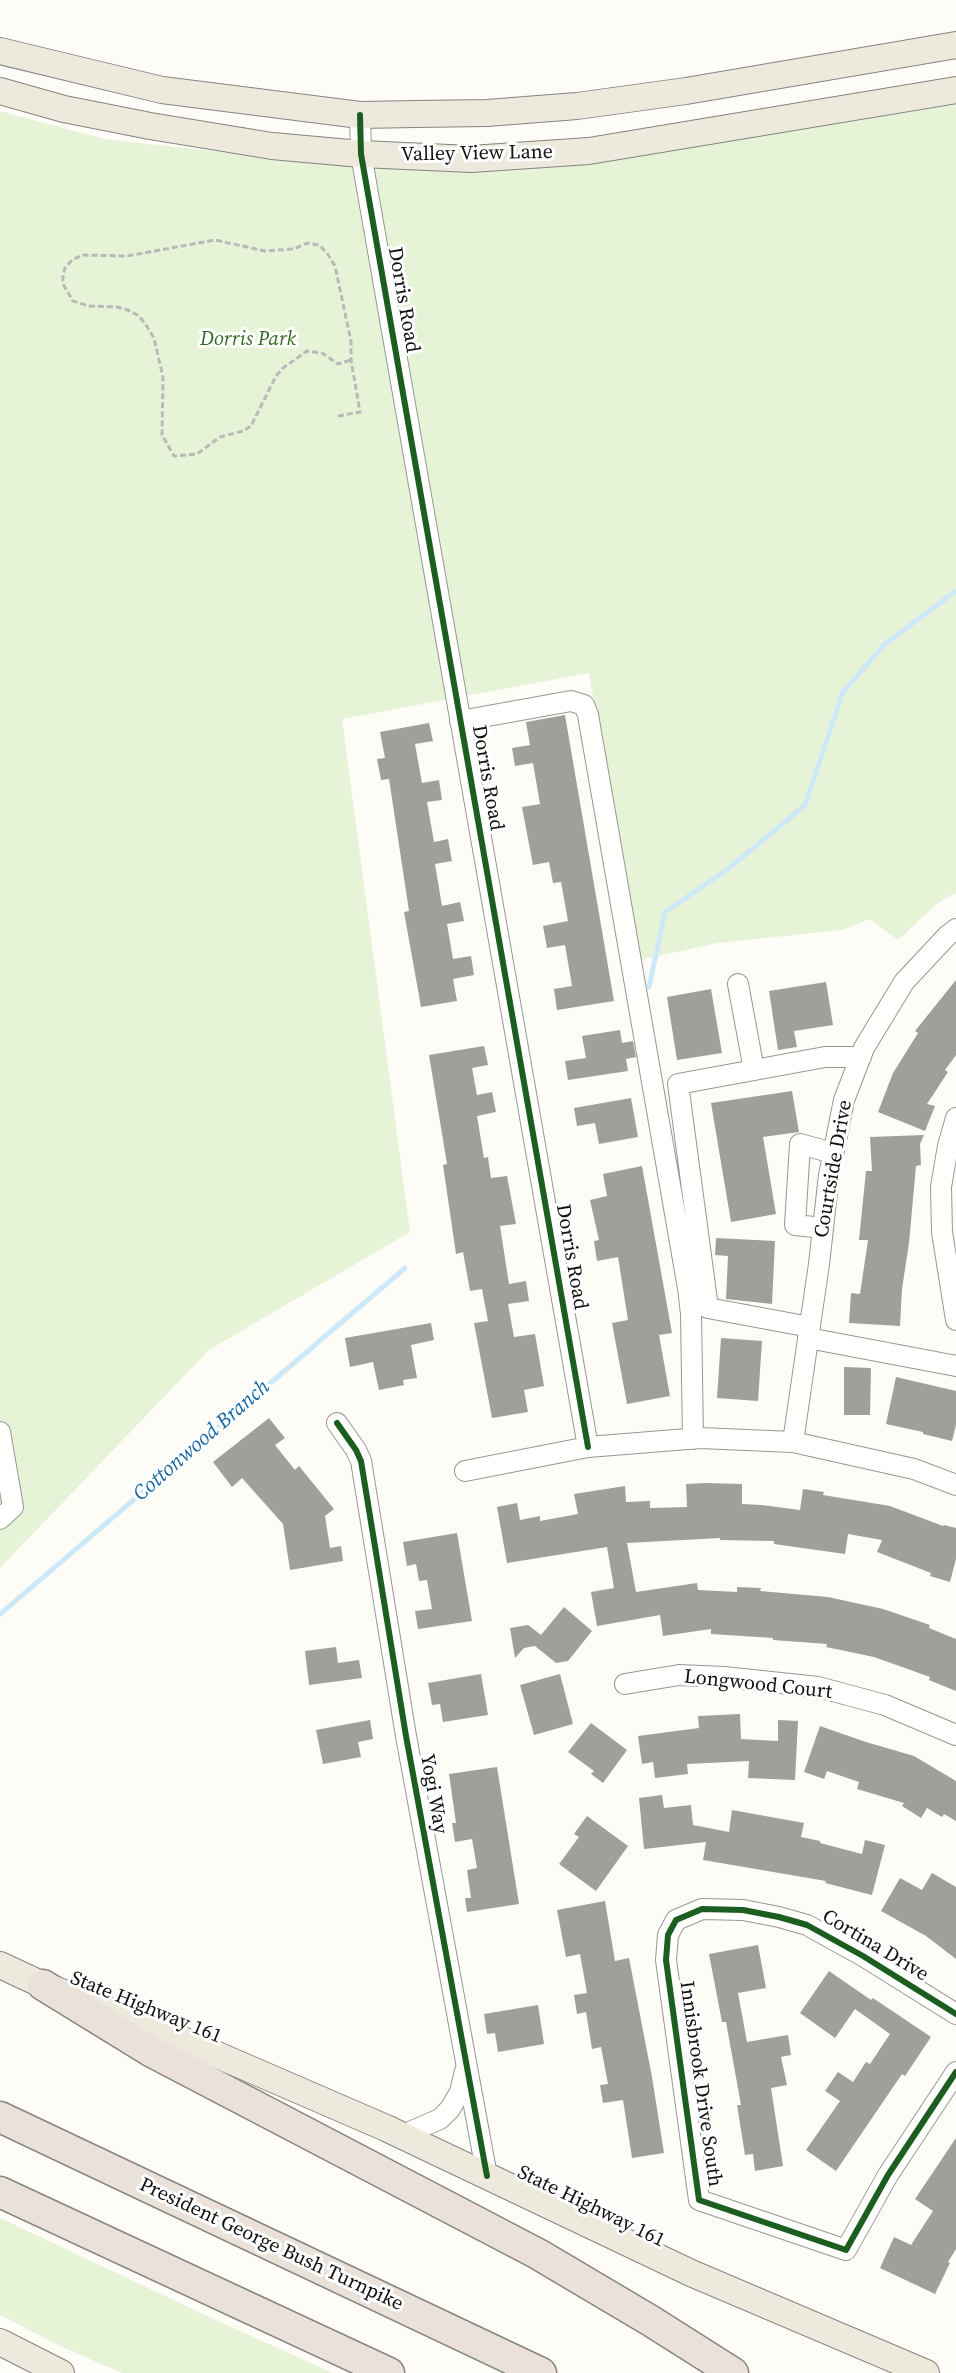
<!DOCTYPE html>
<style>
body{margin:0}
canvas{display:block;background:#fdfcf7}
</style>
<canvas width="956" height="2373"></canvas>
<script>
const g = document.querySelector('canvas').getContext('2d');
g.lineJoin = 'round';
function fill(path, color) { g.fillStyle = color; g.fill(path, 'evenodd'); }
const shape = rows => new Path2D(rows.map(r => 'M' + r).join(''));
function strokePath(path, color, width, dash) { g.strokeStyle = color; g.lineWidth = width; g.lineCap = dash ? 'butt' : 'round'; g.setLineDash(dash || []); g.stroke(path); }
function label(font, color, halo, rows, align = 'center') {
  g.font = font + ' "Source Serif 4",serif'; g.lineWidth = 6; g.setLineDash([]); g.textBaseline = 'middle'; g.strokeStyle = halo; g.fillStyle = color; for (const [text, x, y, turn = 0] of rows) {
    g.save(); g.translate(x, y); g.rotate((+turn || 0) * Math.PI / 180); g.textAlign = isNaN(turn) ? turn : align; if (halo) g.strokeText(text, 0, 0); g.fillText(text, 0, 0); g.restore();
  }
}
fill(shape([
 [956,101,956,893,939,902,898,940,870,919,842,930,717,943,640,960,589,673,342,719,410,1232,209,1350,0,1568,0,111,104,139,265,157,474,173,625,156],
 [0,2218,220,2322,333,2373,122,2373,62,2347,0,2315]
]), '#e7f3d7');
strokePath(shape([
 [649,987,665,912,728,869,805,805,843,692,885,644,956,591],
 [0,1614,405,1268]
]), '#cde8f7', 5);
fill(shape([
 [565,715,614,1001,557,1010,554,989,572,986,565,945,547,948,543,926,568,921,561,882,553,883,549,862,533,865,522,807,540,804,533,763,515,766,512,748,530,745,526,722],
 [429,723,433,741,415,744,422,783,439,780,442,800,427,802,434,842,448,839,452,861,435,864,442,906,460,902,464,921,447,924,453,959,471,956,474,975,453,979,457,1001,421,1007,404,912,409,911,389,779,381,780,377,759,385,758,380,732],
 [956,980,956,1055,945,1070,948,1072,927,1104,935,1106,925,1131,878,1112,893,1073,918,1033,915,1031],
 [826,982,833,1025,794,1031,797,1047,778,1050,769,991],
 [711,989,722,1053,677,1060,667,997],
 [620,1030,622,1043,633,1041,636,1057,626,1059,628,1071,568,1080,565,1061,586,1058,582,1036],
 [484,1046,488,1065,472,1068,477,1095,492,1092,496,1112,477,1116,484,1158,488,1157,491,1178,507,1176,516,1224,500,1226,509,1284,526,1281,529,1301,508,1304,514,1337,535,1334,544,1386,524,1390,528,1412,492,1418,474,1323,488,1321,482,1289,470,1291,463,1252,456,1254,443,1165,447,1164,429,1055],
 [792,1091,799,1132,763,1137,776,1214,731,1222,711,1103],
 [631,1098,638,1137,599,1144,595,1123,577,1126,574,1108],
 [924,1135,920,1144,921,1165,916,1166,909,1243,902,1289,900,1326,849,1323,851,1293,860,1294,868,1240,859,1240,866,1171,872,1171,870,1137],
 [642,1166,672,1333,659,1335,670,1396,627,1404,612,1323,628,1320,618,1257,597,1261,594,1241,599,1240,590,1200,607,1196,603,1174],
 [716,1238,775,1241,772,1304,726,1299,728,1256,715,1255],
 [431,1323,434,1340,411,1345,417,1378,403,1380,404,1385,379,1390,373,1362,350,1367,345,1338],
 [721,1338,762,1341,758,1401,717,1398],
 [844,1367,871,1368,870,1415,844,1415],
 [896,1377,956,1391,956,1425,952,1441,923,1434,923,1432,886,1424],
 [269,1418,285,1438,275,1445,295,1470,299,1466,334,1509,325,1516,330,1548,341,1546,343,1561,290,1570,283,1524,242,1478,232,1487,213,1462],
 [707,1483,742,1484,742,1504,762,1505,800,1510,803,1489,824,1492,823,1495,890,1506,943,1526,944,1525,956,1528,956,1559,950,1582,930,1576,931,1573,877,1552,882,1540,848,1534,845,1554,774,1544,774,1541,720,1540,720,1538,627,1543,636,1592,697,1583,698,1590,737,1592,737,1587,761,1588,760,1591,828,1597,883,1609,930,1625,929,1628,956,1639,956,1691,929,1680,930,1677,874,1657,826,1647,827,1644,773,1640,773,1638,711,1634,711,1629,663,1636,660,1615,597,1626,591,1592,614,1588,607,1547,507,1563,497,1507,517,1503,520,1520,540,1516,540,1521,578,1514,574,1494,625,1486,626,1502,650,1501,650,1508,687,1507,686,1484],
 [457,1533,472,1621,418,1629,415,1611,432,1609,427,1580,419,1581,416,1564,407,1566,403,1542],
 [564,1607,592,1631,568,1661,556,1663,535,1646,524,1648,515,1658,510,1628,528,1625,541,1635],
 [336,1647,338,1663,359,1660,362,1678,309,1685,305,1651],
 [481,1674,488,1715,443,1722,440,1704,432,1705,428,1683],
 [560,1674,573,1724,534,1735,520,1685],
 [740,1714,741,1739,778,1741,778,1720,798,1721,795,1780,748,1778,749,1761,687,1764,688,1774,655,1778,653,1762,642,1764,638,1736,699,1728,698,1716],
 [370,1720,373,1739,358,1742,361,1757,323,1764,316,1730],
 [591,1723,627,1750,603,1783,591,1774,594,1771,568,1752],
 [820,1726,866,1742,914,1756,956,1781,956,1821,944,1814,942,1817,927,1808,921,1818,902,1806,904,1803,857,1789,859,1782,827,1771,824,1779,804,1772],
 [497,1767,519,1904,467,1912,465,1898,471,1898,467,1870,477,1868,472,1839,455,1842,452,1823,456,1823,449,1774],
 [662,1795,664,1808,691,1805,693,1825,729,1832,732,1810,804,1823,801,1837,820,1841,820,1843,862,1854,865,1840,885,1845,872,1895,825,1883,826,1881,703,1860,706,1842,644,1849,639,1798],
 [587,1816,628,1846,596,1891,559,1864,579,1837,574,1834],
 [932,1873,956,1887,956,1959,926,1936,881,1911,900,1878,922,1890],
 [605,1901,615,1961,629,1958,652,2077,664,2153,632,2158,623,2100,603,2103,600,2085,608,2084,601,2047,592,2049,586,2012,577,2014,574,1995,587,1993,580,1954,566,1957,557,1910],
 [758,1945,766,1988,738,1993,747,2042,788,2035,791,2055,781,2057,787,2085,771,2088,783,2166,755,2171,753,2154,745,2155,737,2105,741,2105,726,2022,722,2022,709,1954],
 [829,1971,871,2000,873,1998,931,2037,905,2076,902,2074,836,2171,806,2150,840,2101,825,2091,838,2072,853,2082,866,2062,870,2064,890,2034,855,2009,835,2038,800,2013],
 [538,2005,544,2044,498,2052,495,2033,487,2034,484,2014],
 [956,2138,956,2249,948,2262,950,2263,935,2294,880,2268,894,2237,911,2245,933,2211,915,2199]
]), '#a19f9c');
const minor = shape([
 [360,115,361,154,588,1447],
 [460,721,571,701,584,705,588,715,688,1288,691,1314,693,1439],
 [738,984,754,1070],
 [956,1118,948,1146,941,1187,942,1232,956,1320],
 [823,1228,795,1225,800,1144,833,1153],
 [810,1327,708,1308,678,1084,825,1057,861,1057],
 [808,1338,956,1366],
 [337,1423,356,1450,361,1461,406,1736,487,2176],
 [0,1432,13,1507,0,1519],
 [793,1442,819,1264,829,1175,844,1100,864,1048,904,982,948,935,956,929],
 [465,1471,588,1447,700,1438,793,1442,914,1469,956,1485],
 [625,1684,679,1675,724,1677,818,1687,885,1705,956,1735],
 [956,2014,863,1956,807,1925,779,1917,743,1910,702,1909,676,1920,668,1935,666,1960,699,2200,846,2250,888,2175,956,2072],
 [403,2135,440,2119,450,2109,460,2092,465,2071]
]);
const major = shape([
 [0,51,162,90,360,115,415,114,487,113,577,106,686,91,956,45],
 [0,91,64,109,150,126,272,146,361,154,471,159,589,151,956,90],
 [0,1965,43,1985,155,2028,386,2128,691,2273,926,2373],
 [0,2342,61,2373]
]);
const highway = shape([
 [43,1985,152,2052,538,2254,651,2321,733,2373],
 [0,2117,541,2373],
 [0,2192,389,2373]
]);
strokePath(minor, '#979795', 22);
strokePath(major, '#858482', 28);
strokePath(highway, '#858482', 33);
strokePath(shape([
 [338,416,360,412,351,360,351,341,335,266,327,253,319,245,307,243,294,249,265,251,215,240,127,256,82,255,72,260,65,268,63,276,63,284,73,301,89,306,117,307,128,310,139,316,146,325,154,338,163,377,162,435,174,456,197,454,220,437,243,431,251,426,276,376,283,368,307,351,322,353,338,364,351,360]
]), '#b9b9b8', 3, [6, 3]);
strokePath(minor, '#fffffe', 20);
strokePath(major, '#ede9dc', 26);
strokePath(highway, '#eae1d8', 30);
strokePath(shape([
 [360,115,361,154,588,1447],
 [337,1423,356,1450,361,1461,406,1736,487,2176],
 [956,2014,863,1956,807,1925,779,1917,743,1910,702,1909,676,1920,668,1935,666,1960,699,2200,846,2250,888,2175,956,2072]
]), '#1b5e20', 6);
label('20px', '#111', '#fff', [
 ["Valley View Lane",477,154,-1],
 ["Dorris Road",403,300,80],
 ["Dorris Road",487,778,80],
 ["Courtside Drive",834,1169,-80],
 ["Dorris Road",571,1257,80],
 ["Longwood Court",758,1685,6],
 ["Yogi Way",433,1794,80],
 ["Cortina Drive",875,1946,31],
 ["State Highway 161",146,2008,22],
 ["Innisbrook Drive South",700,2084,82],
 ["State Highway 161",591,2207,26],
 ["President George Bush Turnpike",271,2245,25]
]);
label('italic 20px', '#2f6b1f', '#fff', [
 ["Dorris Park",248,340]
]);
label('italic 21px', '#1768a6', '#fff', [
 ["Cottonwood Branch",202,1441,-41]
]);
</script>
